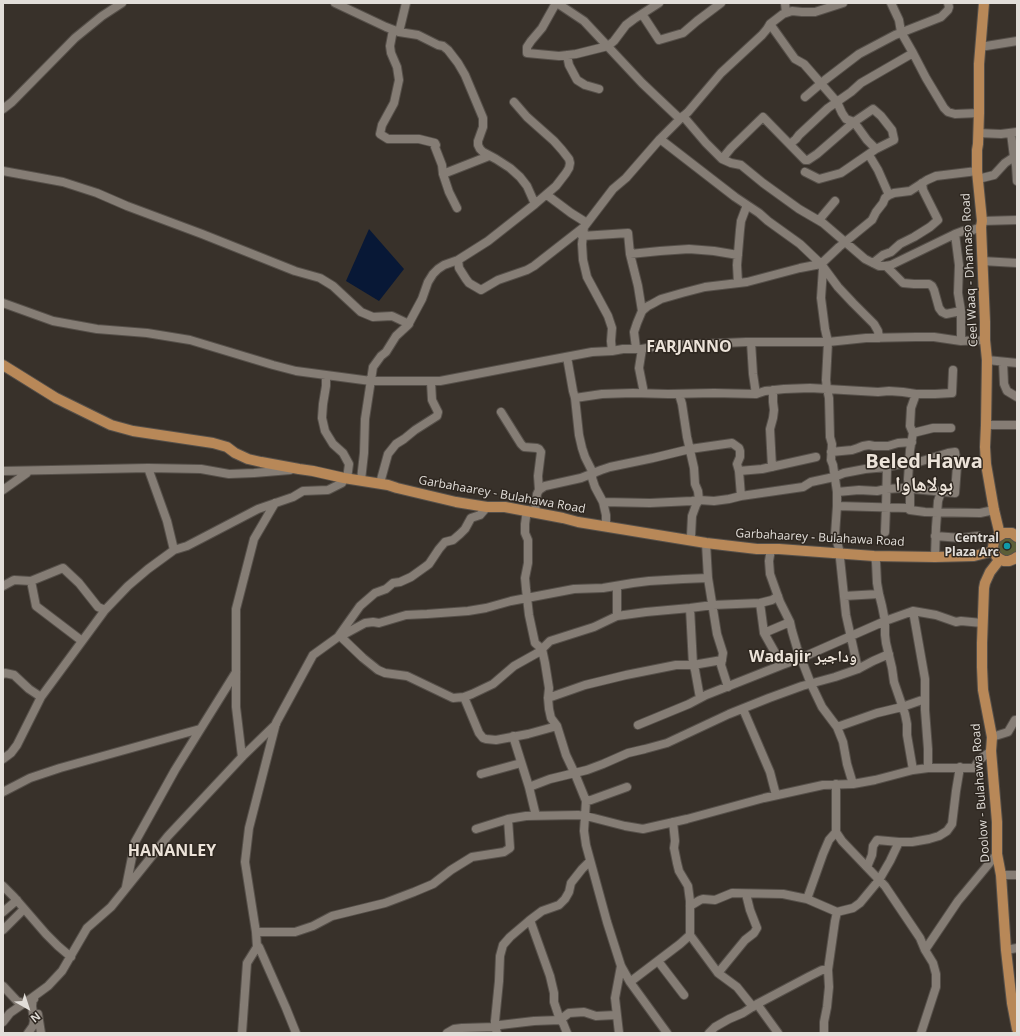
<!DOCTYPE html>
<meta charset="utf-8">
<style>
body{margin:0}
#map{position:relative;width:1020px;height:1036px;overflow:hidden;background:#38312a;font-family:"Open Sans",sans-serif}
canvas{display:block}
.frame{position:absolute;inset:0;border:4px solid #e2ded9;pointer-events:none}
.north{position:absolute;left:8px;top:988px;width:40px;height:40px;-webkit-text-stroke:3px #2e2720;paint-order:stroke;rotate:141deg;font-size:11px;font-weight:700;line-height:16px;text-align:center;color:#e2ded9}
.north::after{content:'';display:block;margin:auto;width:14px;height:18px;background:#e2ded9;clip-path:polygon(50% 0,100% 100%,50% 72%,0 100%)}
</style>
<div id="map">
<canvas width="1020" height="1036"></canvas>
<div class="frame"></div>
<div class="north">N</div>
</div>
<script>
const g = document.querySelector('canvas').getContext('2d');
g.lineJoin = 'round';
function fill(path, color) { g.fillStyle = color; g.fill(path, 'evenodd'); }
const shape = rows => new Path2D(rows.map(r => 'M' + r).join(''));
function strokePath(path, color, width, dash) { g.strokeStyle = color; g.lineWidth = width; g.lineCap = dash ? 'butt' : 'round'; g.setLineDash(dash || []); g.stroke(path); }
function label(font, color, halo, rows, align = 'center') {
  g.font = font + ' "Open Sans","Noto Naskh Arabic",sans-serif'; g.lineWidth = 3; g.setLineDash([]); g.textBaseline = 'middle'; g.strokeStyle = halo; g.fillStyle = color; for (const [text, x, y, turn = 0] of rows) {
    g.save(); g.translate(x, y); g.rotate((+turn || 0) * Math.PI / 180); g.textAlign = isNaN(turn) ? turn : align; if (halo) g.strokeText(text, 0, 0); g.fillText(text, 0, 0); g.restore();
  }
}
fill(shape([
 [1007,536,1016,541,1017,551,1015,554,1006,557,1000,555,997,549,998,542]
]), '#5b5e37');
fill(shape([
 [369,229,404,269,379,301,346,281]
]), '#081836');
const minor = shape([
 [335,3,386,27,399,32,418,35,438,45,443,46,448,50,458,63,465,75,483,118,483,127,478,141,478,145,480,149,483,152,496,159,510,168,520,177,527,186,535,204],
 [555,3,560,5,584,21,642,83,680,119],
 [556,3,542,28,531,41,527,47,527,53,559,56,576,54,608,46,614,41,626,25,634,19,659,3],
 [785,3,786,13],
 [891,3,899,20,901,32,913,53,926,78,944,108,948,112,955,114,979,113],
 [642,14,659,40,683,33,697,21,721,3],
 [770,24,795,59,804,64,811,72,837,102,842,113,846,119,854,122,867,140,876,149],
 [393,30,390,46,391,53,397,67,399,80,394,103,382,125,380,134,388,139,419,139,435,143,436,145,435,147,442,165,443,174,449,192,457,208],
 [399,32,406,3],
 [980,47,1017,41],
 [567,55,569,65,577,80,585,85,599,89],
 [805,97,825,80,859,54,895,35,941,17,948,10,949,7,948,3],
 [3,109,12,102,75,38,102,16,122,3],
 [683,116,706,143,722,159,731,163,741,165,763,183,799,209,823,223,865,259,879,266,886,266,891,265,955,234,963,231,973,230,981,227],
 [978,133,1001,134,1017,132],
 [1011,133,1014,157,1016,165,1017,181],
 [660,139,735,197,759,213,768,221,800,244,821,264,838,287,853,303,874,324,878,331,879,338],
 [790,144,796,139,799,135,828,108,851,92,861,83,913,53],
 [869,155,878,170,889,195],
 [722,159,731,148,763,117,805,160,808,160,817,154,854,122,873,109,881,116,892,130,894,139,894,140,876,149,841,173,819,179,805,172],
 [3,171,63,182,97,193,127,206,202,234,295,271,320,278,333,286,361,312,373,317,392,316,409,324],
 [443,174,489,156],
 [978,179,994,175,1005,163,1014,157,1017,156],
 [547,195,571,213,587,223],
 [819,220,835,201],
 [982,221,1017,220],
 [584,227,582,244,583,260,587,277,608,316,612,328,611,341,612,351],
 [955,234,959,265,958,293,961,311,961,341],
 [582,236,628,233,630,254,638,286,642,311],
 [630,254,660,251,689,249,714,251,738,255],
 [458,260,459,268,466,279,469,283,481,290,498,280,527,270,534,266,584,227,613,189,626,178,660,139,680,119,688,112,721,73,762,35,767,29,770,24,783,14,792,11,802,12,815,12,843,3],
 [982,261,1017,263],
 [873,263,883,255,891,252,900,244,914,237,930,227,938,220,923,190,922,183],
 [886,266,903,283,914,284,929,284,932,286,934,290,939,308,942,312,946,314,961,311],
 [823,268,821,298,825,329,828,342,826,380,827,389,829,398,830,437,832,444,831,460,833,465,837,492,837,506,835,535,839,549,846,615,858,669],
 [738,283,737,265,740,230,741,221,747,205],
 [3,303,53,321,97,329,147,333,190,340,273,365,296,371,371,381,440,381,539,362,592,352,612,351,623,349,642,349,658,346,746,342,828,342,866,338,916,337,934,337,961,341,985,340],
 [751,342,753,374,756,394],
 [636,348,634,332,637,323,642,311,648,306,652,304,661,299,682,293,705,287,747,282,800,268,821,264,839,247,872,220,876,212,883,203,885,198,889,195,894,193,910,191,927,180,936,176,977,171],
 [642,349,639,368,644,393],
 [567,357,573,391,575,398,579,435,582,448,585,457,593,473,592,478,595,487,603,502,606,515,606,526],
 [987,360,1017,363],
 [1003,362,1004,384,1007,391,1017,397],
 [326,375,326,386,323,404,322,418,325,431,333,444,343,453,349,464,347,479],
 [575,398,602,394,633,393,668,394,714,393,756,394,765,391,784,389,810,388,878,392,889,391,903,392,916,394,935,394,952,393,953,370],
 [501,412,521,444,524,447,537,448,539,449,541,452,538,476,539,490],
 [986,425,1017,425],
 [913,433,933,428,951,428],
 [831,452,852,450,858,448,863,446,869,445,874,446,888,446,898,443,912,442],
 [772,467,770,429,773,418,774,410,773,402,773,390],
 [148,468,167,521,174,550],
 [3,471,148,468,201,469,229,474,254,473,290,470],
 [739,471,762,469,816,457],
 [361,480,364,453,365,419,373,367,381,356,386,352,396,336,408,325,422,299,428,282,433,274,438,269,444,265,458,260,488,241,535,204,556,186,566,173,569,168,570,163,569,159,562,150,554,141,527,117,514,102],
 [380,483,388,454,396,444,404,439,415,430,437,416,438,412,432,400,431,382],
 [3,490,27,473,27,471],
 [603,502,650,503,692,501,699,500,698,491,695,484,694,468,687,437,682,404,679,394],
 [837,506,907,508,910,510,925,512,980,513,994,510],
 [527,510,525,524,525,533,528,540,528,563,525,578,526,589,529,615,535,643,542,649,545,663,549,688,548,698,549,709,551,718,557,726,566,755,575,774,586,801,584,831,586,845,607,922,621,966,630,982,667,1033],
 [910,510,910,496,908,479,910,450,913,433,910,426,911,408,916,394],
 [535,512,537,494,539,490,545,486,581,478,601,470,610,467,653,458,690,449,732,443,739,448,740,451,740,457,737,464,739,471,741,496],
 [885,532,886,507,887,467],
 [935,536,961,538,978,536],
 [689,540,691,536,692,516,696,505,699,500,714,501,729,499,741,496,803,487,811,482,834,477,844,473,865,469,887,467,905,463,909,465,948,453,955,452,957,466,955,493,903,488,886,489,877,491,859,490,837,492],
 [706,543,708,578,717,634,723,653,721,665,728,687],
 [771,549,769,561,770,574,780,602,790,622,792,631,797,648,811,684,822,707,837,727,843,742,847,764,853,784],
 [874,556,876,562,877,583,879,594,882,606,885,621,885,635,886,643,892,668,894,682,905,714,907,724,907,735,913,770],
 [935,557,936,527,938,501,941,492],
 [31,581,36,606,82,641],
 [3,586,14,580,31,581,63,568,79,583,98,607,105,610],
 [617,586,617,616],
 [844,596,879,594],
 [760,603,764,633,782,665],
 [690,608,693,665,695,670,700,698],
 [913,611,925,679,925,710,928,749,928,768],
 [764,633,790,622],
 [340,636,363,658,378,670,385,673,407,676,453,698,464,697,472,694,493,684,514,666,539,652,550,641,594,627,617,616,646,612,690,608,713,605,760,603,772,600,778,596],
 [341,636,365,623,373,622,379,623,406,615,427,614,468,611,486,608,511,601,574,589,603,588,633,583,649,581,683,579,708,578],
 [3,674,5,673,14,675,29,689,41,697],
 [464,697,479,733,483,738,486,739,496,740,528,734,557,726],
 [548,698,585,685,626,675,676,665,693,665,722,660],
 [743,709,770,772,776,795],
 [638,725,689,704,706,695,782,665,801,658,885,621,913,611,936,615,956,622,961,621,982,623],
 [837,727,877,713,902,707,925,699],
 [513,736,529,787,536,816],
 [992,737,1008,732,1015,720,1017,720],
 [242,757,236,707,236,609,254,539,275,503],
 [3,759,11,753,17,745,41,697,105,610,128,586,148,569,174,550,187,546,258,509,293,497,303,491,328,490,342,483,344,478],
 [481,774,521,763],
 [836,784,836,832,842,841,885,886,920,938,925,950],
 [529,787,550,779,587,770,603,764,628,753,645,749,667,743,729,714,769,698,802,686,835,677,858,669,873,661,889,654],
 [3,792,30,778,60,768,200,729],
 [586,801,591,800,627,787],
 [476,829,508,819,526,816,578,815,586,816,625,826,643,829,687,819,764,798,823,785,853,784,875,780,913,770,928,768,974,768,979,760,991,751],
 [867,867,872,855,873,846,877,840,899,842],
 [1001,875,1017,875],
 [3,886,14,897,46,934,58,946,71,957],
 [126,887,135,842,175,770,236,672],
 [807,899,823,854,829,840,836,832],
 [690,906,700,900,703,899,715,900,732,893,783,894,807,899,837,912],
 [3,912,17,900],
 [530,920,550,976,554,993,554,1002,560,1020,563,1023,567,1033],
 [3,930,24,909],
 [256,932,295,932,313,926,332,916,385,903,414,892,433,884,451,870,472,857,504,852,510,848,508,819],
 [690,935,718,973,737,987,753,1007],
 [257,947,259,947,286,1008,296,1033],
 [1006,950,1017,948],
 [658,961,684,995],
 [718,973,745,940,754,933,757,928,750,910,746,894],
 [630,982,680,944,690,935,690,901,688,886,679,871,677,863,674,848,675,841,673,822],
 [3,986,17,1001,23,1003],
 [757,1004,778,1033],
 [38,1014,41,1033],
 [3,1022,10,1013,33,997,34,999],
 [28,1033,33,1026,34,1021,32,1006,33,997,48,986,62,971,87,928,111,907,168,836,242,757,276,724],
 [242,1033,247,963,257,947,256,932,245,862,249,828,276,723,313,655,338,637,360,606,375,593,386,589,393,583,400,582,411,577,425,567,429,564,439,549,445,542,453,540,460,534,465,529,471,518,480,515,487,507],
 [447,1033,454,1029,462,1028,495,1027,495,1021,499,981,500,956,503,945,510,937,530,920,542,911,559,905,565,899,569,892,571,883,582,869,590,861],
 [497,1033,495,1027,500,1025,534,1021,560,1020,569,1013,584,1012,596,1016,616,1015],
 [619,1033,615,998,621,966],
 [709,1033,715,1027,729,1019,743,1013,757,1004,810,976,822,970,828,970],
 [824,1033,824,1022,827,1007,829,987,828,970,835,921,837,912,853,908,860,903,879,880,890,861,899,842,912,842,929,839,939,836,947,831,952,824,956,791,960,767],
 [921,1033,936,987,936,974,933,963,925,950,958,901,997,854]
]);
const major = shape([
 [984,3,979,64,979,113,978,144,977,150,977,171,982,221,981,227,985,322,985,340,987,360,986,425,985,447,986,464,994,510,1000,535],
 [3,365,56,398,111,425,133,431,213,443,227,447,235,453,248,459,261,462,299,469,313,471,344,478,388,485,397,488,456,502,487,507,505,507,563,518,578,522,627,530,706,543,757,549,779,549,874,556,935,557,974,556,994,551],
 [1017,537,1012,533,1004,533,996,538,994,542,993,547,994,551,996,556,1000,559,1004,561,1009,561,1014,559,1017,557],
 [1000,559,990,572,985,583,984,588,982,643,982,667,983,690,992,737,991,751,997,822,997,854,1001,875,1006,950,1012,1003,1017,1029]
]);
strokePath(minor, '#56504a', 10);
strokePath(major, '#56504a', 12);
strokePath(minor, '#857d75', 8);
strokePath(major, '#b88858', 10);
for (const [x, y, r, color] of [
 [1007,546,4,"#0f9aa8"]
]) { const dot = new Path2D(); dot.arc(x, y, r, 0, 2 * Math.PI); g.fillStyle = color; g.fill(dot); strokePath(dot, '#2e2720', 1.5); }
label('12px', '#e2ded9', '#2e2720', [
 ["Ceel Waaq - Dhamaso Road",970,270,-93],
 ["Garbahaarey - Bulahawa Road",502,495,10],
 ["Garbahaarey - Bulahawa Road",820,538,3],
 ["Doolow - Bulahawa Road",981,793,-94]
]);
label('bold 12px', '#e2ded9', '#2e2720', [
 ["Central",999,539],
 ["Plaza Arc",999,553]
], 'right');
label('bold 16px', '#ece3d9', '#2e2720', [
 ["FARJANNO",689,347],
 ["Wadajir وداجير",803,657],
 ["HANANLEY",172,851]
]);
label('bold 20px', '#ece3d9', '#2e2720', [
 ["Beled Hawa",924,462],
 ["بولاهاوا",924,485]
]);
</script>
